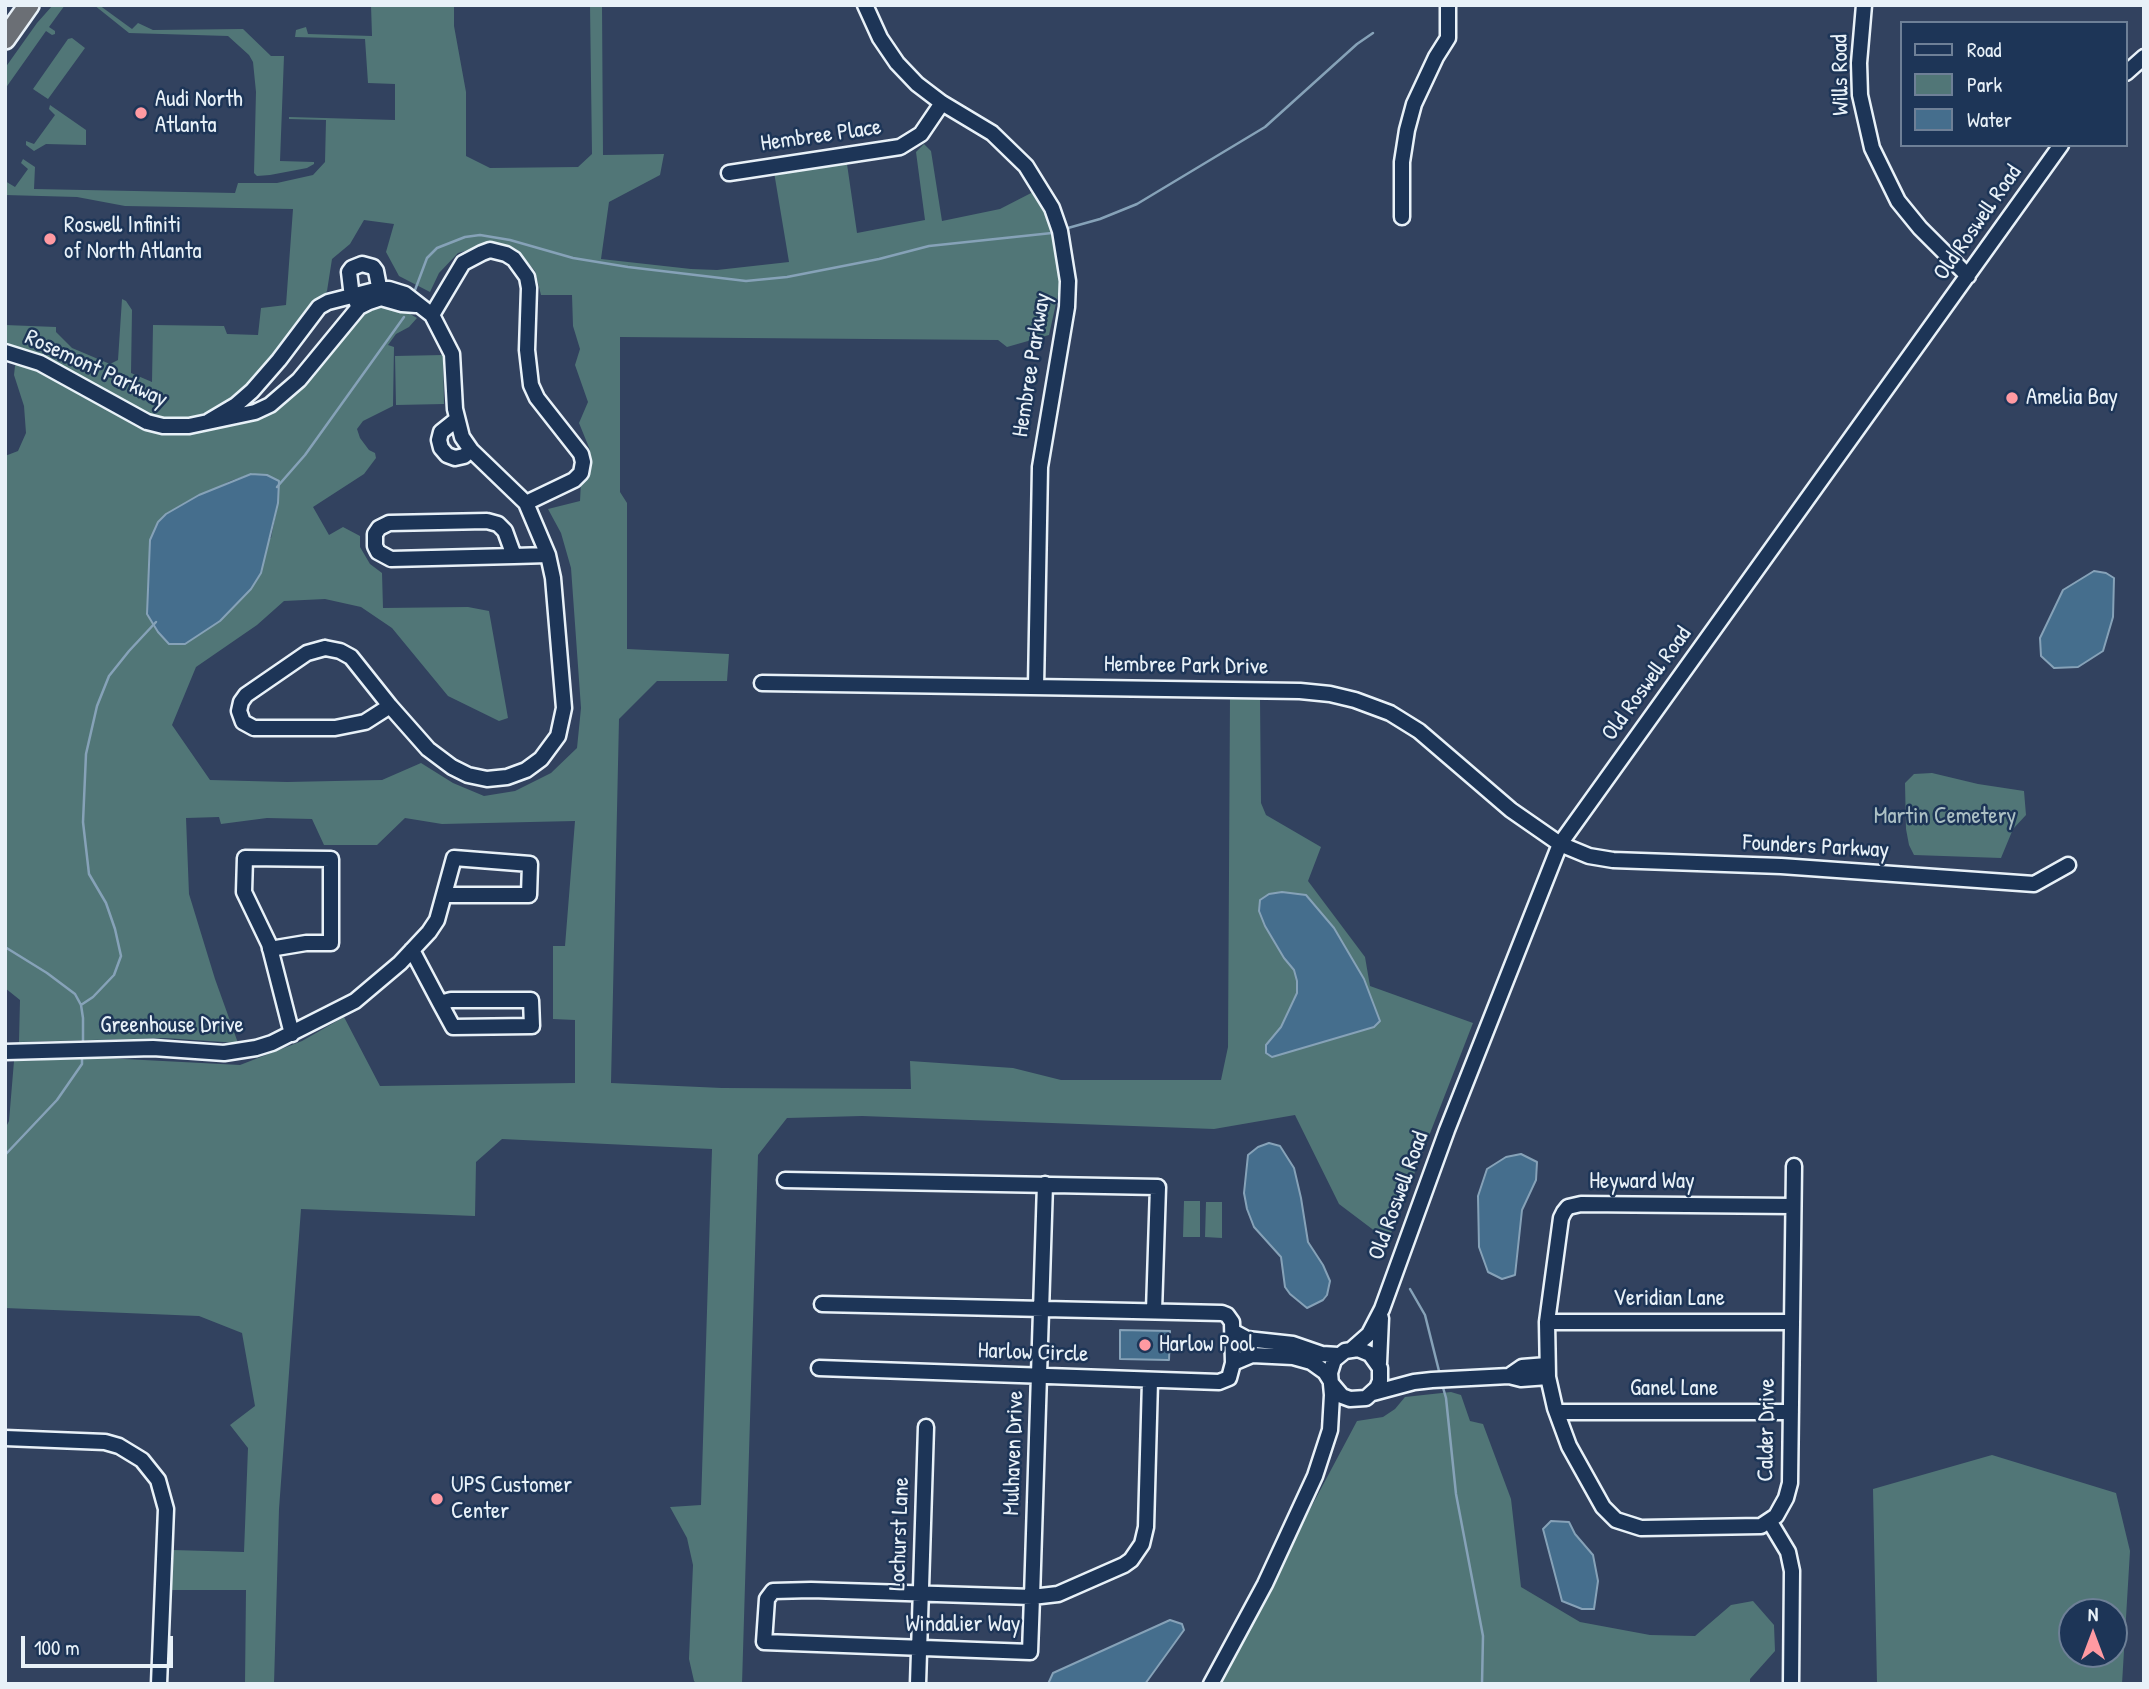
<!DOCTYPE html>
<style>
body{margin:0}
#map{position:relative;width:2149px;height:1689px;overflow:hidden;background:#32425f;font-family:"Patrick Hand",sans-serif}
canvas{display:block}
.frame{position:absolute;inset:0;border:7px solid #e8f1f8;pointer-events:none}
.legend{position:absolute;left:1900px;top:21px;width:228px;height:126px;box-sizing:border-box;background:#1d3557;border:2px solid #6e8097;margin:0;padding:9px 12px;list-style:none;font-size:21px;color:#e8f1f8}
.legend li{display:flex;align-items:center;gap:14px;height:35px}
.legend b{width:35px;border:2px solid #6e8097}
.north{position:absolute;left:2058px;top:1598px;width:70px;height:70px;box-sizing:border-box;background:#1d3557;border:2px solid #6e8097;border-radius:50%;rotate:0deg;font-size:19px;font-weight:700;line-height:28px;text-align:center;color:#e8f1f8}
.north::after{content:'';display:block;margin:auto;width:24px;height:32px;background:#ff9aa2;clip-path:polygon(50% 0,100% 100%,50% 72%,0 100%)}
.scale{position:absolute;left:21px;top:1636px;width:152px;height:32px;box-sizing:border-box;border:4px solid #e8f1f8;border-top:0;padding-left:9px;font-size:21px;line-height:24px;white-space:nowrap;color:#e8f1f8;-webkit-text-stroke:5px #1d3557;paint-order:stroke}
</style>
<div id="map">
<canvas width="2149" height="1689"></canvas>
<div class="frame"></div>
<ul class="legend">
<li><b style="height:9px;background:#1d3557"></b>Road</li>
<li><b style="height:19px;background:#517677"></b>Park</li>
<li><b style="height:19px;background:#456e8d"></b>Water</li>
</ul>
<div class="north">N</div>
<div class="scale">100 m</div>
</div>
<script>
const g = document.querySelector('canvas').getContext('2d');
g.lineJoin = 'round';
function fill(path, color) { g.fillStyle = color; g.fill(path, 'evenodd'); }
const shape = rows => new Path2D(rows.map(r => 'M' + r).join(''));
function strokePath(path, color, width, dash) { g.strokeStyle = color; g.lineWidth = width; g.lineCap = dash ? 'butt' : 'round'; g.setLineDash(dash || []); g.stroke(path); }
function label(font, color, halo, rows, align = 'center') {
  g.font = font + ' "Patrick Hand",sans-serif'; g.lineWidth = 5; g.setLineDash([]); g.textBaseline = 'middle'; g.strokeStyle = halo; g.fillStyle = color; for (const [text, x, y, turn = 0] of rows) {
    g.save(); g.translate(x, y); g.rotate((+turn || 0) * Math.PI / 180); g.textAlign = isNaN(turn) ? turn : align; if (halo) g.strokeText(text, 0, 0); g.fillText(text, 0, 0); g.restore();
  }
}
fill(shape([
 [53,5,65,5,49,27,55,31,55,34,52,35,46,31,5,89,5,68,37,23],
 [94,5,99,5,132,29,138,23,153,30,243,29,271,56,284,56,280,161,314,162,314,164,307,168,270,175,257,176,254,173,256,92,253,62,249,55,228,36,129,33],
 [371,5,454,5,454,26,466,92,466,156,490,168,578,167,592,154,590,5,602,5,603,155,664,154,660,175,609,202,601,259,691,269,717,270,789,262,774,172,847,164,857,233,925,220,916,152,924,144,931,151,942,221,1000,209,1035,191,1055,236,1061,281,1049,335,1007,347,998,340,620,337,620,492,627,503,627,649,729,654,727,681,657,681,619,719,611,1083,722,1088,911,1089,910,1061,1013,1068,1061,1080,1221,1080,1228,1047,1230,696,1260,698,1261,803,1266,815,1321,847,1308,881,1365,957,1370,986,1473,1023,1388,1241,1339,1204,1295,1115,1214,1129,862,1116,787,1118,758,1155,742,1684,697,1684,694,1681,689,1659,693,1565,687,1538,670,1507,701,1505,712,1149,502,1139,476,1162,475,1216,301,1209,279,1509,274,1684,245,1684,246,1590,171,1590,172,1550,244,1552,248,1448,230,1425,255,1406,242,1333,199,1316,5,1308,5,1129,9,1121,14,1061,105,1058,240,1065,302,1041,344,1017,380,1086,575,1083,575,1020,553,1019,553,946,565,946,575,821,442,824,405,818,377,845,324,845,312,819,267,818,221,824,219,817,186,818,189,894,215,979,238,1043,165,1038,19,1042,20,1000,5,988,5,456,18,451,26,433,24,406,14,375,15,366,18,362,20,361,48,374,135,424,148,429,256,414,356,315,373,303,395,305,417,318,409,327,396,334,388,345,394,347,393,406,363,421,357,429,360,438,369,450,375,453,376,458,364,474,313,507,329,535,343,527,360,536,360,547,370,564,382,573,383,608,468,607,489,611,508,718,499,721,448,696,392,628,361,607,325,599,284,601,257,625,196,667,172,725,210,780,287,782,382,780,421,763,453,783,484,796,515,791,551,773,577,748,581,708,571,568,561,533,548,509,580,501,581,481,590,450,579,423,588,402,575,365,580,349,573,326,572,295,541,295,535,271,516,249,490,244,458,253,439,273,430,292,399,276,386,252,394,224,364,220,350,244,332,259,327,291,260,377,227,405,190,418,172,420,134,410,32,351,5,345,5,325,56,327,56,332,72,348,110,364,118,360,122,299,126,301,132,310,131,373,152,382,153,325,224,326,227,334,258,335,261,308,286,305,293,209,125,206,77,197,5,195,5,181,15,187,28,169,21,163,23,159,35,167,34,189,235,193,238,183,277,183,313,175,325,162,326,120,289,119,289,117,395,120,395,84,368,83,365,39,295,37,296,30,306,27,308,34,372,36],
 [251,474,267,475,279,481,278,503,271,538,166,514,230,481],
 [72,38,85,48,48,99,33,89,68,39],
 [50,105,86,130,86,145,46,144,34,151,26,145,26,141,34,144,55,115,49,109],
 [443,355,444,404,396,405,395,356],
 [1932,773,1978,784,2024,791,2026,815,2013,829,2001,858,1914,855,1909,845,1906,829,1905,783,1914,774],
 [1184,1201,1200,1201,1200,1237,1183,1237],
 [1206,1202,1222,1202,1222,1238,1205,1237],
 [1451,1392,1461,1395,1470,1421,1483,1424,1511,1499,1521,1587,1580,1622,1650,1635,1695,1636,1731,1605,1753,1601,1774,1625,1775,1651,1750,1679,1750,1684,1217,1684,1357,1421,1383,1417,1395,1409,1405,1397],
 [1992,1455,2116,1493,2130,1551,2122,1684,1877,1684,1873,1489],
 [2072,1612,2114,1612,2114,1654,2072,1654]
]), '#517677');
const water = shape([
 [251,474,267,475,279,481,278,503,261,573,251,589,220,621,185,644,169,644,158,632,147,614,150,540,158,522,166,514,199,495,251,474],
 [2094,571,2106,573,2114,578,2113,617,2103,651,2078,667,2054,668,2041,656,2040,638,2063,590,2094,571],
 [1282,892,1306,895,1334,928,1364,979,1380,1021,1374,1027,1272,1057,1266,1053,1266,1045,1281,1027,1297,993,1297,981,1294,970,1284,958,1265,926,1259,911,1260,900,1269,894,1282,892],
 [1269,1143,1280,1146,1294,1168,1301,1198,1308,1242,1323,1265,1330,1281,1327,1295,1323,1300,1307,1308,1290,1294,1285,1287,1281,1257,1254,1227,1247,1209,1244,1193,1248,1155,1258,1147,1269,1143],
 [1521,1154,1537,1162,1536,1180,1522,1210,1515,1275,1502,1279,1488,1272,1479,1247,1478,1196,1487,1169,1506,1157,1521,1154],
 [1120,1330,1170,1331,1169,1360,1120,1359,1120,1330],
 [1551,1521,1569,1522,1575,1534,1593,1555,1598,1581,1594,1609,1582,1609,1562,1601,1543,1529,1551,1521],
 [1170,1620,1182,1624,1184,1630,1145,1684,1048,1684,1053,1673,1170,1620]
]);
fill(water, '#456e8d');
strokePath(water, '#86a2b8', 2);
strokePath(shape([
 [1068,228,1100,219,1137,204,1265,127,1357,44,1373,33],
 [415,290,427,258,437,248,465,237,480,235,510,240,573,258,628,267,746,281,787,277,879,259,929,246,1052,233],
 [277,487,305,455,404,317],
 [5,947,47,973,75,994,81,1005,83,1018,83,1044],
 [81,1005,93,997,114,975,121,956,115,929,106,903,89,874,83,822,86,754,97,706,109,676,129,651,156,622],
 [5,1155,57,1100,82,1064,82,1054],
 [1410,1289,1425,1315,1440,1375],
 [1442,1384,1446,1398,1456,1494,1483,1636,1482,1684]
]), '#86a2b8', 2.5);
const minor = shape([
 [865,5,880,38,897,63,917,84,942,103,992,133,1026,166,1052,208,1060,231,1068,281,1067,307,1040,467,1036,687],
 [1864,5,1859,63,1860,95,1872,148,1898,201,1920,228,1968,276],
 [2126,73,2144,57],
 [729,173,900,147,921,134,942,103],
 [1402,217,1402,162,1407,130,1414,104,1436,57,1448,38,1448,5],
 [357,303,351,289,349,272,352,268,362,264,373,267,376,271,381,297],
 [432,315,463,263,482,253,490,250,506,254,514,259,527,277,529,288,527,350,531,385,537,398,581,454,583,462,581,473,574,480,526,503],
 [5,352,40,363,147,422,163,426,189,426,255,412,270,405,299,380,359,307,369,302,381,298,402,304,416,305],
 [456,420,441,432,439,440,441,448,447,455,455,458,464,456,471,450],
 [209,421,236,405,252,391,279,360,319,307,328,302,379,289,389,289,405,294,432,315,452,354,455,409,462,437,471,450,526,503,548,555,553,578,564,708,558,736,541,759,526,770,507,777,487,779,468,775,452,767,428,749,390,706],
 [487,521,498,524,505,531,514,556,391,559,378,552,375,546,375,534,379,528,389,523,487,521],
 [514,556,548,555],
 [325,648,340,651,351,657,390,706,365,722,335,728,254,728,243,722,239,711,241,702,246,695,307,653,325,648],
 [762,683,1300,691,1330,694,1355,700,1390,713,1419,731,1511,810,1560,844,1589,856,1613,860,1781,866,2034,884,2068,865],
 [270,949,306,943,331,943,331,859,245,858,244,892,269,944,292,1034],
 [412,950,440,1003,453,1027,532,1026,531,1000,451,1000,440,1003],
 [5,1052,153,1048,224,1053,256,1048,272,1043,355,1001,400,963,429,932,437,920,454,858,530,864,529,895,444,895],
 [785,1180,1158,1187,1154,1311],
 [1045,1184,1032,1597,811,1590,773,1591,767,1599,764,1642,1030,1652,1032,1597,1058,1594,1124,1565,1131,1560,1142,1544,1146,1527,1150,1381],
 [1793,1206,1581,1204,1568,1207,1564,1212,1561,1218,1547,1322,1548,1377,1555,1408,1569,1446,1603,1507,1616,1520,1641,1528,1761,1526,1776,1516,1786,1498,1790,1483,1794,1166],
 [1547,1322,1792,1322],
 [1234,1332,1247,1339,1293,1344,1322,1354,1338,1355],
 [1352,1349,1369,1334,1382,1309,1447,1130,1560,844,2061,145],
 [1233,1363,1252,1355,1293,1357,1311,1362,1325,1372,1330,1380],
 [1379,1363,1381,1318],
 [819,1368,1219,1382,1229,1378,1233,1363,1232,1322,1227,1315,1222,1313,822,1304],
 [1509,1376,1522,1367,1547,1365],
 [1373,1393,1414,1382,1432,1380,1509,1376,1521,1379,1548,1377],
 [1557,1412,1791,1412],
 [5,1438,105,1442,119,1446,142,1460,158,1480,166,1509,159,1684],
 [1770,1522,1788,1552,1792,1571,1791,1684],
 [918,1684,926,1427],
 [1211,1684,1265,1584,1315,1476,1330,1430,1332,1395,1330,1373,1334,1360,1345,1351,1358,1349,1370,1354,1380,1368,1380,1381,1377,1388,1366,1398,1350,1399,1342,1396,1331,1383]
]);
const highway = shape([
 [5,39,29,5]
]);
strokePath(minor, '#e8f1f8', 19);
strokePath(highway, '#e8f1f8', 24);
strokePath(minor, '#1d3557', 14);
strokePath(highway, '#6b6f75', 19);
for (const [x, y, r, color] of [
 [141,113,7,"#ff9aa2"],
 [50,239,7,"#ff9aa2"],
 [2012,398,7,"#ff9aa2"],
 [1145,1345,7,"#ff9aa2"],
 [437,1499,7,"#ff9aa2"]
]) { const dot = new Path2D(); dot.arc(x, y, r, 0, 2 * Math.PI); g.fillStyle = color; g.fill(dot); strokePath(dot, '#1d3557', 2.5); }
label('23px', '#e8f1f8', '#1d3557', [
 ["Wills Road",1841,75,-91],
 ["Hembree Place",821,136,-8],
 ["Old Roswell Road",1978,223,-55],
 ["Hembree Parkway",1032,365,-81],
 ["Rosemont Parkway",96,369,25],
 ["Hembree Park Drive",1186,666,1],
 ["Old Roswell Road",1647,684,-54],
 ["Founders Parkway",1816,847,3],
 ["Greenhouse Drive",172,1026],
 ["Heyward Way",1642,1182],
 ["Old Roswell Road",1399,1196,-70],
 ["Veridian Lane",1669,1299],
 ["Harlow Circle",1033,1353,2],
 ["Ganel Lane",1674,1389],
 ["Calder Drive",1767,1430,-89],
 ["Mulhaven Drive",1014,1453,-88],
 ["Lochurst Lane",900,1534,-88],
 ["Windalier Way",963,1625]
]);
label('23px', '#e8f1f8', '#1d3557', [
 ["Audi North",155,100],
 ["Atlanta",155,126],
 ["Roswell Infiniti",64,226],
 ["of North Atlanta",64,252],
 ["Amelia Bay",2026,398],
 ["Harlow Pool",1159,1345],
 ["UPS Customer",451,1486],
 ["Center",451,1512]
], 'left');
label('23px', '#acc0c4', '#1d3557', [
 ["Martin Cemetery",1945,817]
]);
</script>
